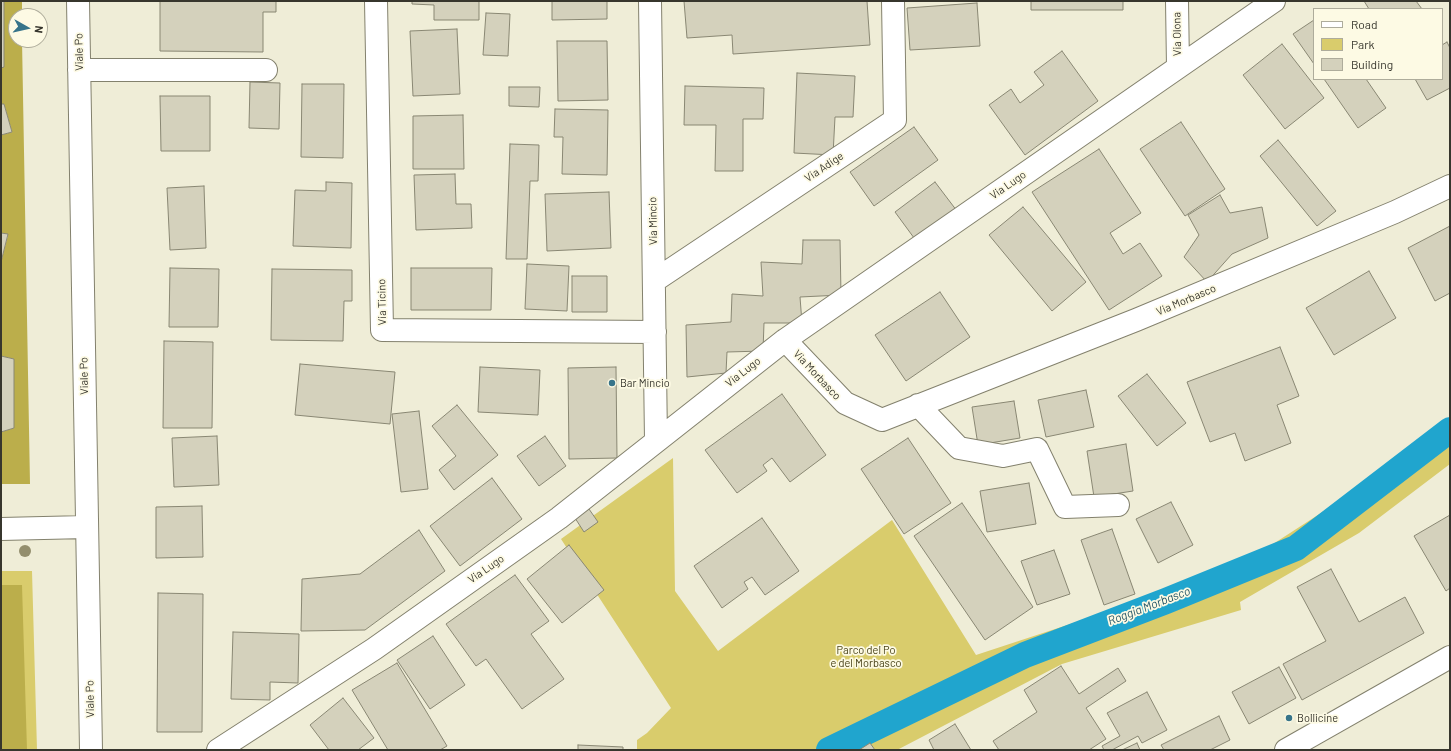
<!DOCTYPE html>
<style>
body{margin:0}
#map{position:relative;width:1451px;height:751px;overflow:hidden;background:#efedd7;font-family:Barlow,sans-serif}
canvas{display:block}
.frame{position:absolute;inset:0;border:2px solid #37362d;pointer-events:none}
.legend{position:absolute;left:1313px;top:8px;width:130px;height:72px;box-sizing:border-box;background:#fdfae4;border:1px solid #aeac9b;margin:0;padding:5px 7px;list-style:none;font-size:12px;color:#37362d}
.legend li{display:flex;align-items:center;gap:8px;height:20px}
.legend b{width:20px;border:1px solid #aeac9b}
.north{position:absolute;left:8px;top:8px;width:40px;height:40px;box-sizing:border-box;background:#fdfae4;border:1px solid #aeac9b;border-radius:50%;rotate:98deg;font-size:11px;font-weight:700;line-height:16px;text-align:center;color:#37362d}
.north::after{content:'';display:block;margin:auto;width:14px;height:18px;background:#37748a;clip-path:polygon(50% 0,100% 100%,50% 72%,0 100%)}
</style>
<div id="map">
<canvas width="1451" height="751"></canvas>
<div class="frame"></div>
<ul class="legend">
<li><b style="height:5px;background:#fff"></b>Road</li>
<li><b style="height:11px;background:#d9cc6c"></b>Park</li>
<li><b style="height:11px;background:#d4d1bc"></b>Building</li>
</ul>
<div class="north">N</div>
</div>
<script>
const g = document.querySelector('canvas').getContext('2d');
g.lineJoin = 'round';
function fill(path, color) { g.fillStyle = color; g.fill(path, 'evenodd'); }
const shape = rows => new Path2D(rows.map(r => 'M' + r).join(''));
function strokePath(path, color, width, dash) { g.strokeStyle = color; g.lineWidth = width; g.lineCap = dash ? 'butt' : 'round'; g.setLineDash(dash || []); g.stroke(path); }
function label(font, color, halo, rows, align = 'center') {
  g.font = font + ' Barlow,sans-serif'; g.lineWidth = 3.5; g.setLineDash([]); g.textBaseline = 'middle'; g.strokeStyle = halo; g.fillStyle = color; for (const [text, x, y, turn = 0] of rows) {
    g.save(); g.translate(x, y); g.rotate((+turn || 0) * Math.PI / 180); g.textAlign = isNaN(turn) ? turn : align; if (halo) g.strokeText(text, 0, 0); g.fillText(text, 0, 0); g.restore();
  }
}
fill(shape([
 [1450,418,1450,464,1359,533,1240,602,1241,610,1062,664,897,750,637,750,637,740,647,733,671,708,561,539,673,458,675,591,718,651,892,520,976,655,1189,585,1239,566,1324,511],
 [1,571,32,571,37,750,1,750]
]), '#d9cc6c');
fill(shape([
 [4,1,22,1,22,16,16,16,16,40,22,40,30,484,1,484,1,432,14,428,14,359,1,356,1,262,8,235,1,233,1,135,12,132,4,104,1,104,1,68,4,66],
 [1,585,22,585,27,750,1,750]
]), '#bbae4b');
strokePath(shape([
 [829,750,1025,655,1166,601,1296,548,1450,430]
]), '#20a5ce', 26);
const building = shape([
 [1,1,4,1,4,67,1,68,1,1],
 [160,1,276,1,276,12,263,12,263,52,160,51,160,1],
 [412,1,479,1,479,20,434,20,434,5,412,4,412,1],
 [552,1,607,1,607,19,552,20,552,1],
 [684,1,867,1,870,45,733,54,732,35,687,38,684,1],
 [1031,1,1123,1,1123,10,1031,10,1031,1],
 [1364,1,1416,1,1422,9,1369,9,1364,1],
 [977,3,980,46,910,50,907,8,977,3],
 [486,13,510,14,508,56,483,55,486,13],
 [1314,20,1314,64,1293,34,1314,20],
 [457,29,460,94,413,96,410,31,457,29],
 [557,41,607,41,608,100,558,101,557,41],
 [1447,42,1450,48,1450,88,1427,100,1415,79,1442,79,1442,45,1447,42],
 [1282,44,1324,98,1285,129,1243,75,1282,44],
 [1062,51,1098,101,1025,155,989,105,1011,89,1020,103,1044,85,1034,72,1062,51],
 [797,73,855,76,853,117,835,117,833,155,794,153,797,73],
 [1324,79,1366,79,1386,108,1358,128,1324,79],
 [250,82,280,83,279,129,249,128,250,82],
 [302,84,344,84,343,158,301,157,302,84],
 [685,86,764,88,763,119,743,119,743,171,715,171,716,125,684,125,685,86],
 [509,87,540,87,539,107,509,106,509,87],
 [160,96,210,96,210,151,161,151,160,96],
 [1,104,4,104,12,132,1,135,1,104],
 [555,109,608,110,607,175,562,174,563,137,554,137,555,109],
 [463,115,464,169,413,169,413,116,463,115],
 [1181,122,1225,189,1185,216,1140,149,1181,122],
 [914,127,938,160,874,206,850,172,914,127],
 [1278,140,1336,211,1317,226,1260,156,1278,140],
 [510,144,539,145,538,181,530,181,527,259,506,259,510,144],
 [1099,149,1141,213,1110,233,1123,254,1140,243,1162,276,1109,310,1032,192,1099,149],
 [455,174,456,204,471,204,472,228,416,230,414,175,455,174],
 [326,182,352,183,351,248,293,246,295,190,326,191,326,182],
 [935,182,957,211,917,242,895,212,935,182],
 [204,186,206,248,170,250,167,188,204,186],
 [609,192,611,248,547,251,545,194,609,192],
 [1220,195,1230,213,1262,207,1268,238,1232,254,1207,282,1184,257,1199,235,1188,215,1220,195],
 [1023,207,1086,282,1052,311,989,235,1023,207],
 [1450,226,1450,293,1435,301,1408,248,1450,226],
 [1,233,8,234,1,262,1,233],
 [803,240,840,240,841,295,800,297,802,323,764,323,763,351,727,352,726,373,687,377,686,325,731,322,732,294,763,296,761,262,802,264,803,240],
 [527,264,569,266,567,311,525,309,527,264],
 [170,268,219,269,218,327,169,327,170,268],
 [411,268,492,268,491,310,411,310,411,268],
 [272,269,352,270,352,301,344,301,343,341,271,340,272,269],
 [1369,271,1396,318,1334,355,1306,308,1369,271],
 [572,276,607,276,607,312,572,312,572,276],
 [940,292,970,337,906,381,875,335,940,292],
 [164,341,213,342,212,428,163,428,164,341],
 [1280,347,1299,396,1277,405,1291,443,1245,461,1235,433,1210,442,1187,382,1280,347],
 [1,356,14,359,14,428,1,432,1,356],
 [300,364,395,372,390,424,295,415,300,364],
 [480,367,540,370,538,415,478,412,480,367],
 [616,367,617,458,569,459,568,368,616,367],
 [1147,374,1186,423,1157,446,1118,396,1147,374],
 [1086,390,1094,427,1046,437,1038,400,1086,390],
 [782,394,826,455,790,482,772,458,763,465,767,471,737,493,705,450,782,394],
 [1014,401,1020,438,978,445,972,407,1014,401],
 [457,405,498,455,454,490,439,470,456,456,432,426,457,405],
 [419,411,428,489,401,492,392,414,419,411],
 [217,436,219,485,174,487,172,438,217,436],
 [545,436,566,466,539,486,517,456,545,436],
 [908,438,951,503,904,534,861,469,908,438],
 [1126,444,1133,491,1094,497,1087,451,1126,444],
 [492,478,522,519,460,566,430,526,492,478],
 [1029,483,1036,524,987,532,980,491,1029,483],
 [1171,502,1193,545,1158,563,1136,519,1171,502],
 [962,503,1033,607,985,640,914,536,962,503],
 [202,506,203,557,156,558,156,507,202,506],
 [589,509,598,522,584,532,575,518,589,509],
 [1450,515,1450,588,1446,591,1414,536,1450,515],
 [762,518,799,571,765,595,752,577,744,582,748,589,722,608,694,566,762,518],
 [1112,529,1135,594,1104,605,1081,540,1112,529],
 [419,530,445,571,365,630,301,631,302,579,360,574,419,530],
 [569,545,604,590,562,623,527,579,569,545],
 [1054,550,1070,594,1037,605,1021,561,1054,550],
 [1331,569,1359,622,1405,597,1424,633,1302,700,1283,664,1326,641,1297,587,1331,569],
 [515,575,549,621,531,634,564,679,522,709,486,659,476,666,446,624,515,575],
 [158,593,203,594,202,732,157,732,158,593],
 [233,632,299,634,298,683,270,682,270,700,231,699,233,632],
 [433,636,465,685,430,709,397,660,433,636],
 [397,663,447,746,440,750,388,750,352,690,397,663],
 [1061,666,1079,694,1118,668,1126,681,1086,708,1106,739,1089,750,999,750,993,741,1037,712,1024,690,1061,666],
 [1279,667,1296,698,1249,724,1232,692,1279,667],
 [1147,692,1167,730,1142,743,1138,736,1112,750,1104,750,1102,746,1120,736,1107,713,1147,692],
 [343,698,374,738,358,750,329,750,310,725,343,698],
 [1219,716,1230,740,1210,750,1164,750,1161,745,1219,716],
 [955,724,971,750,934,750,929,740,955,724],
 [870,743,875,750,859,750,870,743],
 [1137,743,1140,750,1122,750,1137,743],
 [578,745,623,747,623,750,578,750,578,745]
]);
fill(building, '#d4d1bc');
strokePath(building, '#898773', 1);
const minor = shape([
 [78,1,91,750],
 [376,1,382,330,655,332],
 [650,1,656,440],
 [1177,1,1178,67],
 [79,70,266,70],
 [654,281,895,120,893,1],
 [785,340,845,403,882,420,1136,320,1395,212,1450,186],
 [918,405,959,448,1003,456,1037,449,1065,507,1118,505],
 [1,529,86,527],
 [218,750,374,649,559,518,785,340,1274,1],
 [1286,750,1450,657]
]);
strokePath(minor, '#83816d', 24);
strokePath(minor, '#fff', 22);
g.fillStyle = '#938e6d';
for (const [x, y] of [
 [25,551]
]) { g.beginPath(); g.arc(x, y, 6, 0, 2 * Math.PI); g.fill(); }
for (const [x, y, r, color] of [
 [612,383,4,"#37748a"],
 [1289,718,4,"#37748a"]
]) { const dot = new Path2D(); dot.arc(x, y, r, 0, 2 * Math.PI); g.fillStyle = color; g.fill(dot); strokePath(dot, '#fdfae4', 1.5); }
label('11px', '#37362d', '#fdfae4', [
 ["Via Olona",1177,34,-91],
 ["Viale Po",79,52,-91],
 ["Via Adige",824,167,-34],
 ["Via Lugo",1008,185,-35],
 ["Via Mincio",653,221,-91],
 ["Via Morbasco",1186,300,-23],
 ["Via Ticino",382,302,-91],
 ["Via Lugo",743,372,-38],
 ["Via Morbasco",817,375,47],
 ["Viale Po",84,376,-91],
 ["Via Lugo",486,569,-35],
 ["Viale Po",90,699,-91]
]);
label('11px', '#37362d', '#fdfae4', [
 ["Bar Mincio",620,383],
 ["Bollicine",1297,718]
], 'left');
label('11px', '#474117', '#fdfae4', [
 ["Parco del Po",866,650],
 ["e del Morbasco",866,663]
]);
label('italic 12px', '#265769', '#fdfae4', [
 ["Roggia Morbasco",1149,606,-21]
]);
</script>
